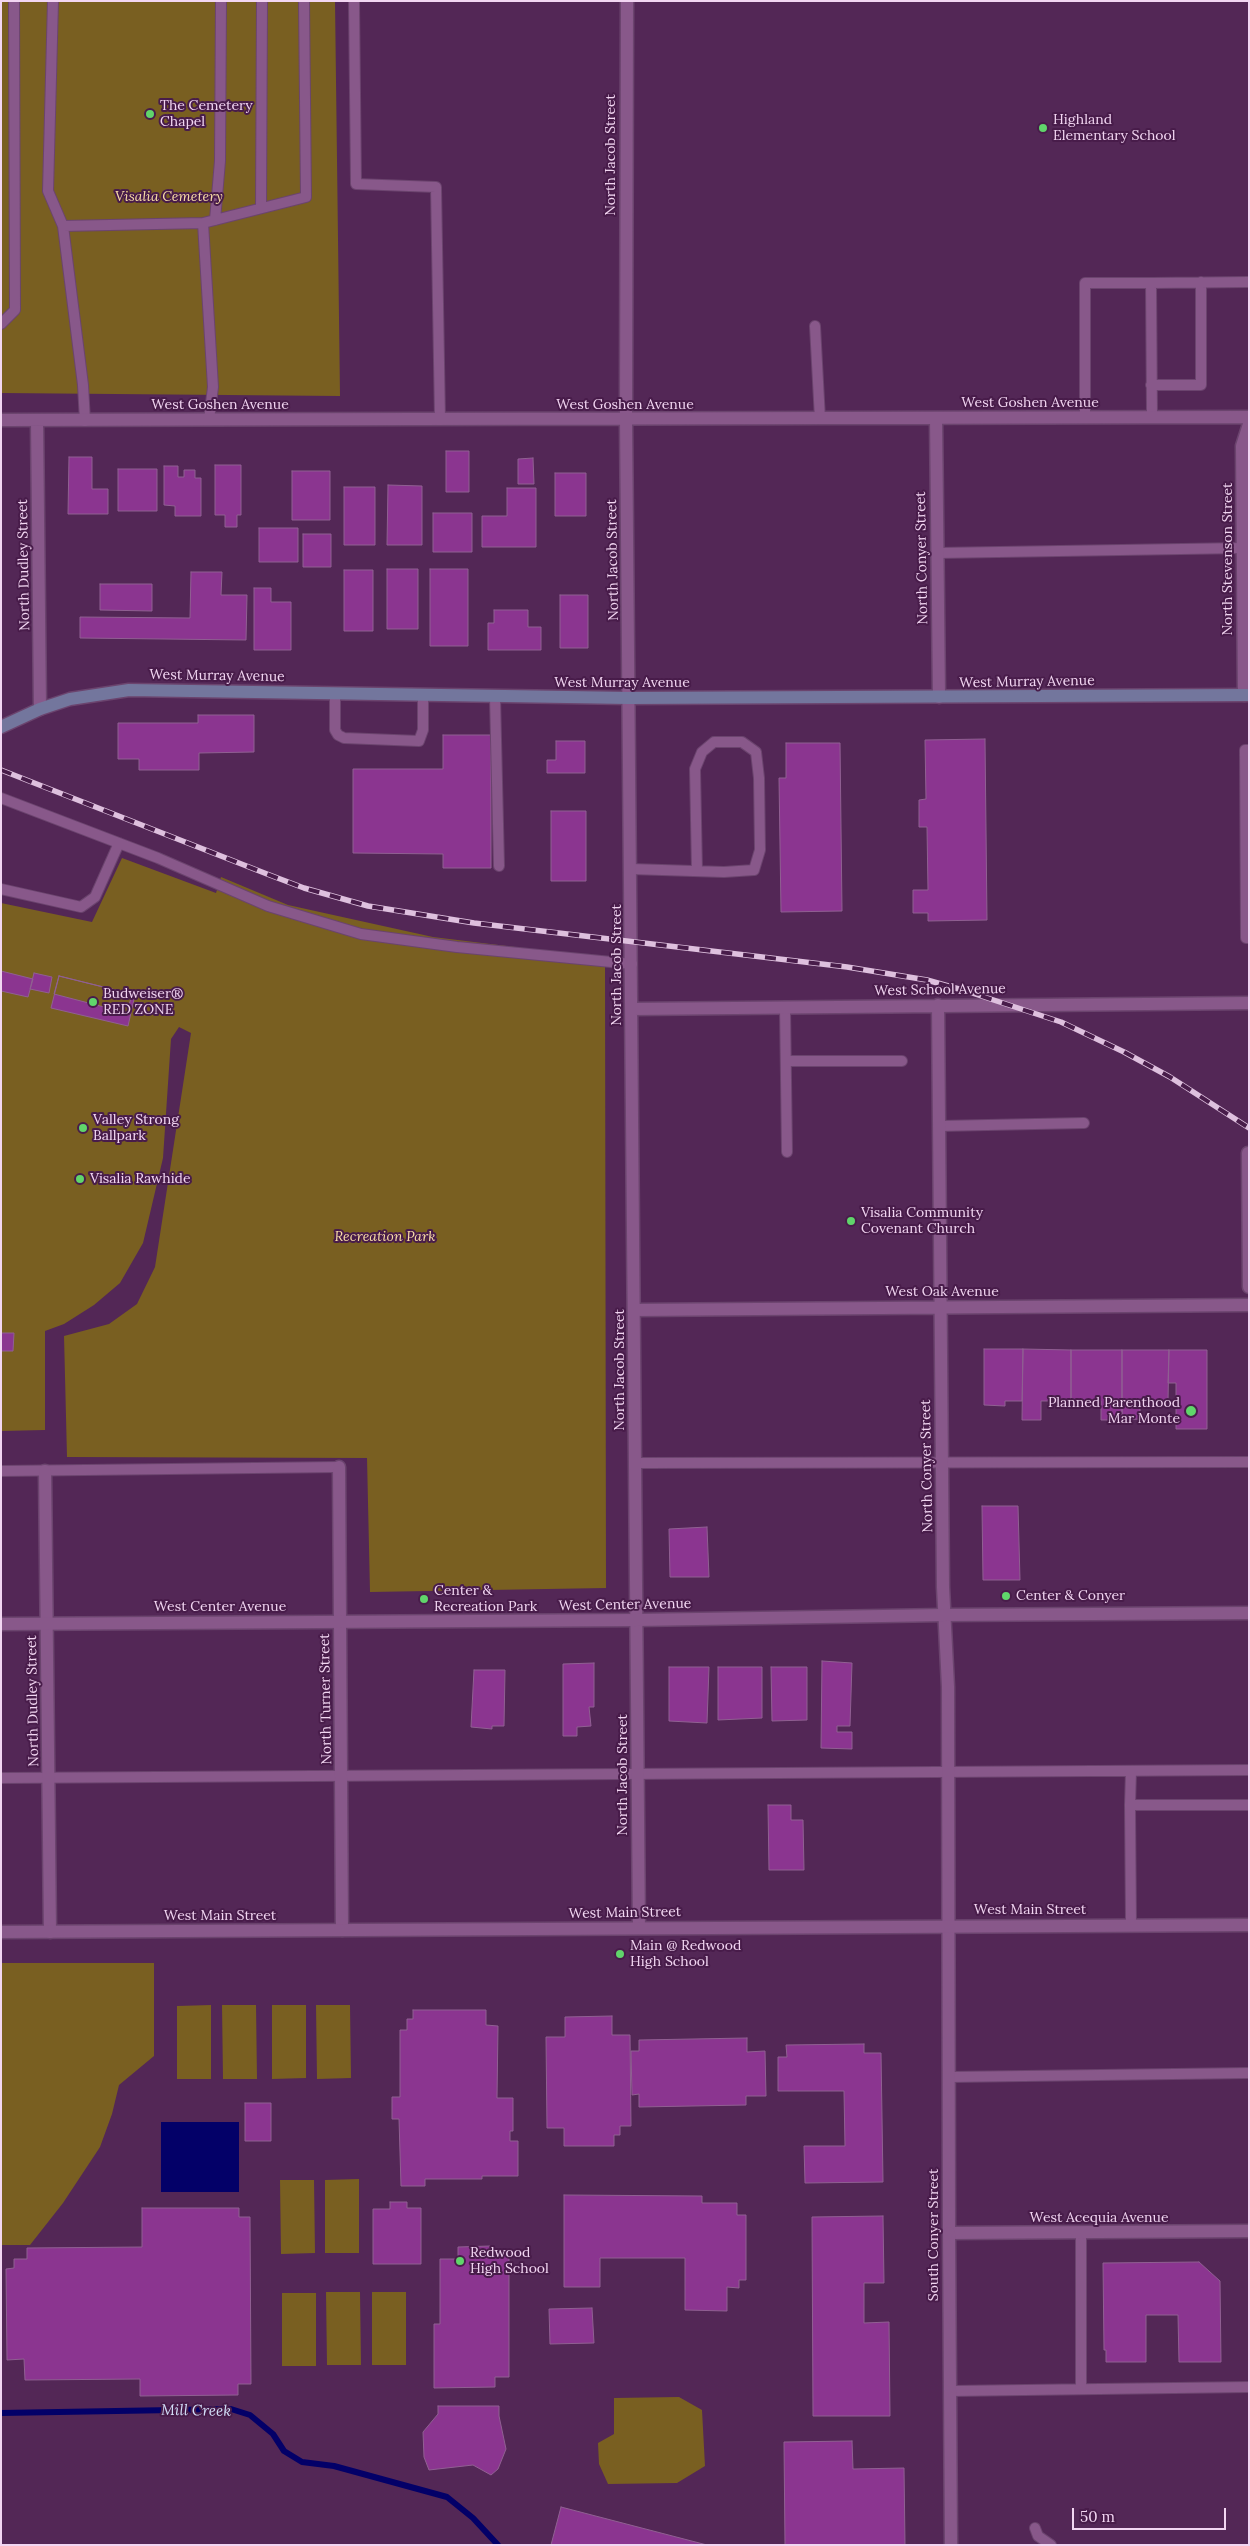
<!DOCTYPE html>
<meta charset="utf-8">
<style>
body{margin:0}
#map{position:relative;width:1250px;height:2546px;overflow:hidden;background:#532756;font-family:Lora,serif}
canvas{display:block}
.frame{position:absolute;inset:0;border:2px solid #f2d6f2;pointer-events:none}
.scale{position:absolute;left:1072px;top:2508px;width:154px;height:22px;box-sizing:border-box;border:2px solid #f2d6f2;border-top:0;padding-left:6px;font-size:15px;line-height:18px;white-space:nowrap;color:#f2d6f2;-webkit-text-stroke:4px #481c4a;paint-order:stroke}
</style>
<div id="map">
<canvas width="1250" height="2546"></canvas>
<div class="frame"></div>
<div class="scale">50 m</div>
</div>
<script>
const g = document.querySelector('canvas').getContext('2d');
g.lineJoin = 'round';
function fill(path, color) { g.fillStyle = color; g.fill(path, 'evenodd'); }
const shape = rows => new Path2D(rows.map(r => 'M' + r).join(''));
function strokePath(path, color, width, dash) { g.strokeStyle = color; g.lineWidth = width; g.lineCap = dash ? 'butt' : 'round'; g.setLineDash(dash || []); g.stroke(path); }
function label(font, color, halo, rows, align = 'center') {
  g.font = font + ' Lora,serif'; g.lineWidth = 4; g.setLineDash([]); g.textBaseline = 'middle'; g.strokeStyle = halo; g.fillStyle = color; for (const [text, x, y, turn = 0] of rows) {
    g.save(); g.translate(x, y); g.rotate((+turn || 0) * Math.PI / 180); g.textAlign = isNaN(turn) ? turn : align; if (halo) g.strokeText(text, 0, 0); g.fillText(text, 0, 0); g.restore();
  }
}
fill(shape([
 [1,1,335,1,340,396,1,393],
 [122,858,216,893,221,877,288,905,433,937,605,958,606,1588,370,1592,367,1458,67,1457,64,1336,109,1324,137,1304,155,1267,191,1033,179,1027,171,1039,163,1158,143,1243,120,1283,94,1305,64,1324,45,1331,45,1430,1,1431,1,903,92,922],
 [1,1963,154,1963,154,2056,119,2085,112,2114,100,2147,63,2203,30,2245,1,2245],
 [211,2005,211,2079,177,2079,177,2006],
 [256,2005,257,2079,223,2079,222,2005],
 [272,2005,306,2005,306,2078,272,2079],
 [316,2005,350,2005,351,2078,317,2079],
 [359,2179,359,2253,325,2253,325,2180],
 [280,2180,314,2180,315,2253,281,2254],
 [326,2292,360,2292,361,2365,327,2365],
 [372,2292,406,2292,406,2365,372,2365],
 [282,2293,316,2293,316,2366,282,2366],
 [679,2397,702,2410,705,2466,677,2483,608,2484,599,2464,598,2443,614,2434,614,2398]
]), '#795f21');
fill(shape([
 [161,2122,239,2122,239,2192,161,2192]
]), '#030068');
strokePath(shape([
 [1,2413,231,2409,250,2415,273,2434,284,2451,302,2462,334,2466,447,2497,473,2518,498,2545]
]), '#030068', 6);
const building = shape([
 [446,451,469,451,469,492,446,492,446,451],
 [69,457,92,457,92,489,108,489,108,514,68,514,69,457],
 [533,458,534,484,518,484,518,459,533,458],
 [215,465,241,465,241,515,237,515,237,527,225,527,225,515,215,515,215,465],
 [164,466,178,466,178,477,184,477,184,470,195,470,195,478,201,478,201,516,175,516,175,506,164,505,164,466],
 [118,469,157,469,157,511,118,511,118,469],
 [292,471,330,471,330,520,292,520,292,471],
 [555,473,586,473,586,516,555,516,555,473],
 [388,485,422,486,422,545,387,545,388,485],
 [344,487,375,487,375,545,344,545,344,487],
 [507,488,536,488,536,547,482,547,482,516,507,516,507,488],
 [433,513,472,513,472,552,433,552,433,513],
 [259,528,298,528,298,562,259,562,259,528],
 [303,534,331,534,331,567,303,567,303,534],
 [387,569,418,569,418,629,387,629,387,569],
 [430,569,468,569,468,646,430,646,430,569],
 [344,570,373,570,373,631,344,631,344,570],
 [191,572,222,572,221,595,247,595,246,640,80,638,80,617,190,618,191,572],
 [100,584,152,584,152,611,100,610,100,584],
 [254,588,271,588,271,602,291,602,291,650,254,650,254,588],
 [560,595,588,595,588,648,560,648,560,595],
 [494,610,528,610,528,627,541,627,541,650,488,650,488,623,494,623,494,610],
 [198,715,254,715,254,752,199,753,199,770,139,770,139,759,118,759,118,723,198,723,198,715],
 [443,735,491,735,491,868,443,868,443,854,353,853,353,769,443,769,443,735],
 [985,739,987,920,928,921,928,913,913,913,913,890,928,890,927,827,919,827,919,800,926,799,925,740,985,739],
 [556,741,585,741,585,773,547,773,547,760,556,760,556,741],
 [786,743,840,743,842,911,781,912,779,778,786,778,786,743],
 [551,811,586,811,586,881,551,881,551,811],
 [1,971,33,979,28,997,1,991,1,971],
 [34,973,52,977,49,993,30,989,34,973],
 [59,976,135,995,128,1026,51,1008,59,976],
 [59,976,132,994,127,1013,54,994,59,976],
 [1,1333,14,1333,13,1351,1,1351,1,1333],
 [984,1349,1023,1349,1022,1401,1005,1401,1005,1406,984,1405,984,1349],
 [1023,1349,1071,1350,1071,1401,1041,1401,1041,1420,1022,1420,1023,1349],
 [1071,1350,1122,1350,1122,1420,1101,1420,1101,1401,1071,1401,1071,1350],
 [1122,1350,1169,1350,1168,1401,1140,1401,1140,1419,1122,1420,1122,1350],
 [1169,1350,1207,1350,1207,1429,1176,1429,1176,1383,1168,1383,1169,1350],
 [982,1506,1018,1506,1020,1580,983,1580,982,1506],
 [707,1527,709,1577,670,1577,669,1529,707,1527],
 [822,1661,852,1663,850,1726,837,1726,837,1732,852,1732,852,1749,821,1748,822,1661],
 [594,1663,594,1707,589,1707,591,1726,577,1727,577,1736,563,1736,563,1664,594,1663],
 [669,1667,709,1667,707,1723,669,1721,669,1667],
 [718,1667,762,1667,762,1718,718,1720,718,1667],
 [771,1667,807,1667,807,1720,772,1721,771,1667],
 [474,1670,505,1670,504,1726,492,1726,492,1729,471,1727,474,1670],
 [768,1805,791,1805,791,1820,803,1820,804,1870,769,1870,768,1805],
 [413,2010,486,2010,486,2025,498,2026,497,2098,513,2098,513,2131,510,2131,510,2141,518,2141,518,2176,482,2176,482,2179,425,2179,425,2186,401,2186,399,2119,392,2119,392,2097,400,2097,400,2030,407,2030,407,2019,413,2019,413,2010],
 [612,2016,612,2035,630,2035,631,2126,620,2126,620,2135,614,2135,614,2146,564,2146,564,2128,547,2128,546,2037,565,2037,565,2017,612,2016],
 [747,2038,747,2052,765,2051,766,2096,746,2096,746,2105,639,2107,639,2094,632,2095,631,2051,639,2051,639,2040,747,2038],
 [864,2044,864,2053,881,2053,883,2182,805,2183,804,2146,845,2146,844,2091,778,2091,778,2057,787,2057,786,2045,864,2044],
 [245,2103,271,2103,271,2141,245,2141,245,2103],
 [564,2195,702,2196,702,2203,737,2203,737,2215,746,2215,746,2280,739,2280,739,2288,727,2287,727,2311,685,2310,685,2258,600,2258,600,2287,564,2287,564,2195],
 [390,2202,407,2202,407,2208,421,2208,421,2264,373,2264,373,2209,390,2209,390,2202],
 [142,2208,239,2208,239,2217,250,2217,251,2384,238,2384,238,2395,140,2396,140,2379,25,2380,24,2359,7,2360,6,2269,14,2268,14,2259,27,2259,27,2248,142,2247,142,2208],
 [883,2216,884,2283,864,2283,864,2323,889,2322,890,2416,813,2416,812,2217,883,2216],
 [490,2246,490,2256,509,2256,509,2377,495,2377,495,2387,434,2388,434,2324,440,2324,440,2259,458,2259,458,2247,490,2246],
 [1199,2262,1220,2281,1221,2362,1179,2362,1178,2315,1146,2315,1146,2362,1106,2362,1106,2350,1104,2350,1103,2263,1199,2262],
 [592,2308,594,2343,550,2344,549,2309,592,2308],
 [438,2406,499,2406,499,2416,506,2449,498,2469,491,2475,473,2465,429,2470,424,2457,423,2432,438,2414,438,2406],
 [852,2441,853,2469,904,2468,905,2545,785,2545,784,2442,852,2441],
 [561,2507,707,2545,551,2545,561,2507]
]);
fill(building, '#8b3590');
strokePath(building, '#906092', 1);
const service = shape([
 [53,1,48,191,63,226],
 [354,1,356,184,436,187,440,420],
 [261,208,262,1],
 [215,220,220,161,221,1],
 [203,223,306,197,304,1],
 [1,324,15,310,14,1],
 [815,326,820,419],
 [1151,385,1201,385,1201,282],
 [1152,417,1151,283,1249,282],
 [1085,418,1085,283,1151,283],
 [85,421,83,385,63,226,203,223,213,387,209,420],
 [937,553,1243,548],
 [335,694,335,730,338,735,344,738,419,741,423,730,423,696],
 [495,697,499,866],
 [1249,750,1245,750,1246,938,1249,938],
 [1,798,158,858,268,906,361,934,457,947,632,964],
 [631,869,724,872,754,870,760,850,759,778,756,752,742,742,714,742,702,752,695,769,697,871],
 [1,889,81,907,95,897,119,843],
 [785,1007,787,1152],
 [786,1061,902,1061],
 [939,1126,1084,1123],
 [636,1463,1249,1462],
 [1,1471,339,1467],
 [1131,1771,1130,1805,1249,1805],
 [1,1778,1249,1770],
 [1130,1805,1131,1925],
 [949,2077,1249,2073],
 [1081,2233,1081,2389],
 [950,2391,1249,2387],
 [1035,2528,1038,2536,1051,2545]
]);
const minor = shape([
 [627,1,626,419,639,1928],
 [936,418,939,697],
 [1,420,1249,417],
 [37,421,40,709],
 [1244,695,1242,446,1249,424],
 [938,1005,943,1587,948,1687,949,2233,1249,2231],
 [632,1009,1249,1003],
 [1248,1153,1249,1287],
 [635,1310,1249,1305],
 [339,1467,342,1930],
 [45,1471,50,1932]
]);
const tertiary = shape([
 [1,1624,637,1620,944,1615,1249,1613],
 [1,1932,1249,1925],
 [949,2233,951,2545]
]);
const secondary = shape([
 [1,727,40,709,70,699,129,690,629,698,1249,695]
]);
strokePath(service, '#6b446e', 12);
strokePath(minor, '#6b446e', 15);
strokePath(tertiary, '#6b446e', 15);
strokePath(secondary, '#6b446e', 15);
strokePath(service, '#88588a', 10);
strokePath(minor, '#88588a', 12);
strokePath(tertiary, '#88588a', 12);
strokePath(secondary, '#73769d', 12);
const rail = shape([
 [1,770,267,874,304,888,368,906,474,923,847,967,927,980,966,991,1061,1022,1124,1052,1170,1077,1249,1128]
]);
strokePath(rail, '#dec0de', 5.5);
strokePath(rail, '#481c4a', 4, [11]);
for (const [x, y, r, color] of [
 [150,114,5,"#60d56b"],
 [1043,128,5,"#60d56b"],
 [93,1002,5,"#60d56b"],
 [83,1128,5,"#60d56b"],
 [80,1179,5,"#60d56b"],
 [851,1221,5,"#60d56b"],
 [1191,1411,6,"#60d56b"],
 [1006,1596,5,"#60d56b"],
 [424,1599,5,"#60d56b"],
 [620,1954,5,"#60d56b"],
 [460,2261,5,"#60d56b"]
]) { const dot = new Path2D(); dot.arc(x, y, r, 0, 2 * Math.PI); g.fillStyle = color; g.fill(dot); strokePath(dot, '#481c4a', 2); }
label('14px', '#f2d6f2', '#481c4a', [
 ["The Cemetery",160,106],
 ["Chapel",160,122],
 ["Highland",1053,120],
 ["Elementary School",1053,136],
 ["Budweiser®",103,994],
 ["RED ZONE",103,1010],
 ["Valley Strong",93,1120],
 ["Ballpark",93,1136],
 ["Visalia Rawhide",90,1179],
 ["Visalia Community",861,1213],
 ["Covenant Church",861,1229],
 ["Planned Parenthood",1180,1403,"right"],
 ["Mar Monte",1180,1419,"right"],
 ["Center &",434,1591],
 ["Recreation Park",434,1607],
 ["Center & Conyer",1016,1596],
 ["Main @ Redwood",630,1946],
 ["High School",630,1962],
 ["Redwood",470,2253],
 ["High School",470,2269]
], 'left');
label('14px', '#f2d6f2', '#481c4a', [
 ["North Jacob Street",611,155,-90],
 ["West Goshen Avenue",1030,403],
 ["West Goshen Avenue",220,405],
 ["West Goshen Avenue",625,405],
 ["North Conyer Street",922,558,-91],
 ["North Stevenson Street",1228,559,-90],
 ["North Jacob Street",613,560,-91],
 ["North Dudley Street",24,565,-91],
 ["West Murray Avenue",217,676,1],
 ["West Murray Avenue",1027,682,-1],
 ["West Murray Avenue",622,683],
 ["North Jacob Street",617,965,-90],
 ["West School Avenue",940,990,-1],
 ["West Oak Avenue",942,1292],
 ["North Jacob Street",620,1370,-90],
 ["North Conyer Street",927,1466,-91],
 ["West Center Avenue",625,1605,-1],
 ["West Center Avenue",220,1607],
 ["North Turner Street",326,1699,-91],
 ["North Dudley Street",33,1701,-91],
 ["North Jacob Street",623,1775,-90],
 ["West Main Street",1030,1910],
 ["West Main Street",625,1913,-1],
 ["West Main Street",220,1916],
 ["West Acequia Avenue",1099,2218],
 ["South Conyer Street",934,2235,-90]
]);
label('italic 14px', '#f8dda6', '#481c4a', [
 ["Visalia Cemetery",169,197],
 ["Recreation Park",385,1237]
]);
label('italic 15px', '#d2def8', '#481c4a', [
 ["Mill Creek",196,2411,1]
]);
</script>
